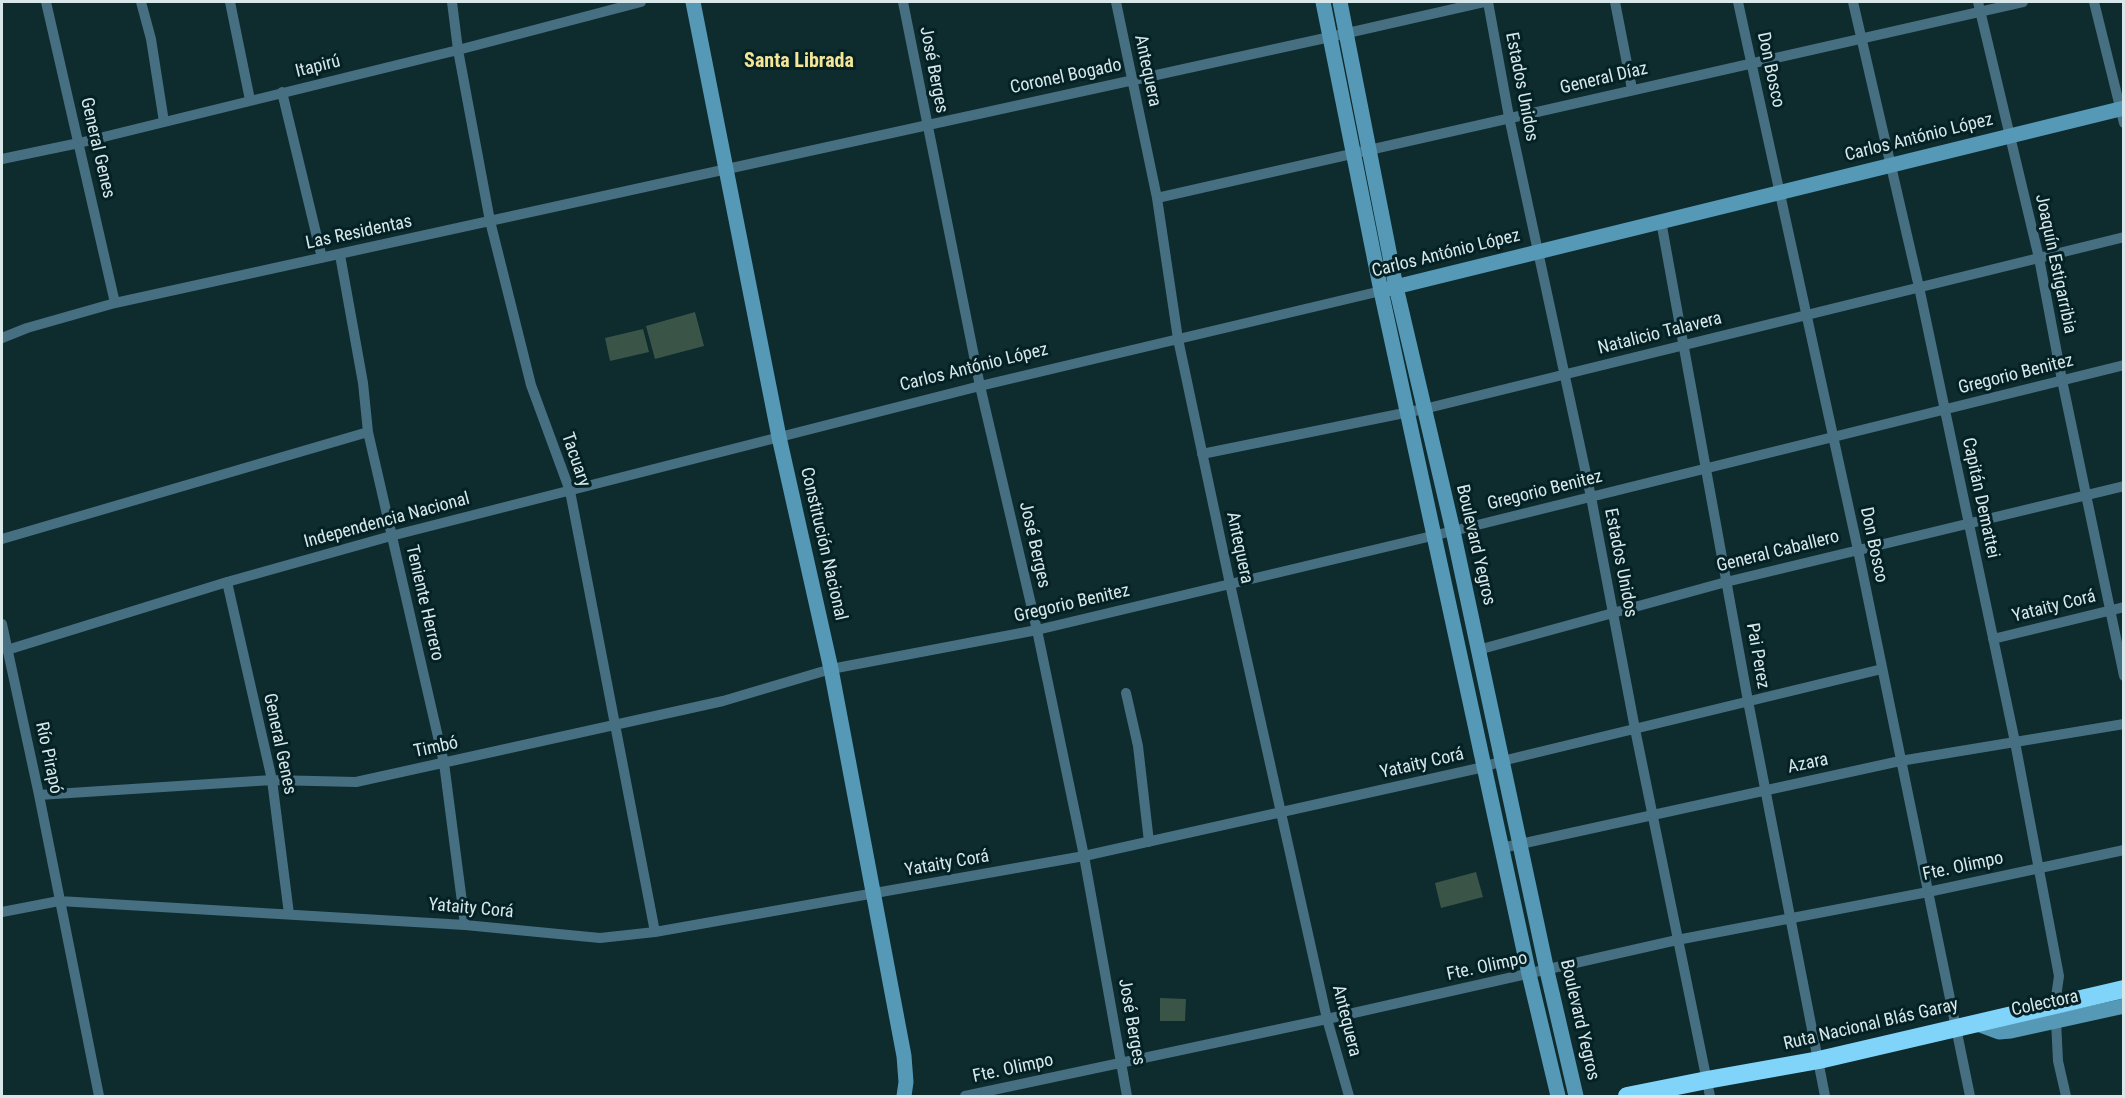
<!DOCTYPE html>
<meta charset="utf-8">
<style>
body{margin:0}
#map{position:relative;width:2125px;height:1098px;overflow:hidden;background:#0e2b2e;font-family:"Roboto Condensed",sans-serif}
canvas{display:block}
.frame{position:absolute;inset:0;border:3px solid #d8e8ea;pointer-events:none}
</style>
<div id="map">
<canvas width="2125" height="1098"></canvas>
<div class="frame"></div>
</div>
<script>
const g = document.querySelector('canvas').getContext('2d');
g.lineJoin = 'round';
function fill(path, color) { g.fillStyle = color; g.fill(path, 'evenodd'); }
const shape = rows => new Path2D(rows.map(r => 'M' + r).join(''));
function strokePath(path, color, width, dash) { g.strokeStyle = color; g.lineWidth = width; g.lineCap = dash ? 'butt' : 'round'; g.setLineDash(dash || []); g.stroke(path); }
function label(font, color, halo, rows, align = 'center') {
  g.font = font + ' "Roboto Condensed",sans-serif'; g.lineWidth = 6; g.setLineDash([]); g.textBaseline = 'middle'; g.strokeStyle = halo; g.fillStyle = color; for (const [text, x, y, turn = 0] of rows) {
    g.save(); g.translate(x, y); g.rotate((+turn || 0) * Math.PI / 180); g.textAlign = isNaN(turn) ? turn : align; if (halo) g.strokeText(text, 0, 0); g.fillText(text, 0, 0); g.restore();
  }
}
fill(shape([
 [695,312,704,346,655,359,646,326],
 [643,329,649,352,610,361,605,338],
 [1476,872,1483,897,1441,908,1435,883],
 [1160,998,1186,999,1185,1021,1160,1021]
]), '#3a5548');
strokePath(shape([
 [46,2,115,303],
 [141,2,151,39,164,122],
 [230,2,250,100],
 [452,2,458,50,490,221,531,385,570,491,655,932],
 [903,2,980,386,1037,630,1084,856,1127,1096],
 [1116,2,1157,198,1178,339,1230,584,1327,1019,1349,1096],
 [1488,2,1509,117,1591,497,1635,729,1710,1096],
 [1615,2,1632,89],
 [1738,2,1858,550,1970,1096],
 [1853,2,1919,287,2015,742,2059,976,2055,1004],
 [1978,2,2039,258,2062,380,2124,676],
 [2094,2,2124,123],
 [282,92,322,258],
 [2,159,79,143,458,50,641,2],
 [1157,198,2023,2],
 [1661,221,1748,701,1825,1096],
 [340,255,363,383,368,432,444,763,465,925],
 [2,338,27,328,115,303,1330,37,1484,2],
 [1202,454,1424,409,2124,237],
 [2,539,368,432],
 [227,582,272,780,289,914],
 [2,624,39,795,99,1096],
 [1993,639,2124,607],
 [7,650,227,582,391,536,980,386,1381,291],
 [1478,650,1726,582,2124,486],
 [1126,693,1138,746,1149,842],
 [39,795,272,780,356,782,723,701,831,669,1037,630,1453,531,2124,365],
 [1502,848,1900,761,2124,724],
 [2,912,59,901,465,925,600,938,655,932,1084,856,1484,767,1502,761,1882,669],
 [2056,1021,2058,1061,2066,1096],
 [965,1096,1327,1019,1677,940,1928,892,2124,850]
]), '#466f82', 10);
strokePath(shape([
 [693,2,779,437,831,669,904,1056,906,1082,904,1096],
 [1323,2,1381,291,1529,974,1558,1096],
 [1340,2,1396,287,1453,531,1547,971,1576,1096],
 [1387,289,2124,108],
 [1975,1023,1999,1032,2011,1031,2124,1006]
]), '#5599b7', 15);
strokePath(shape([
 [1627,1096,1707,1080,1819,1060,2124,989]
]), '#80d4f9', 18);
label('18px', '#d8e8ea', '#042125', [
 ["Itapirú",318,67,-14],
 ["José Berges",933,70,79],
 ["Don Bosco",1770,70,78],
 ["Antequera",1147,71,78],
 ["Coronel Bogado",1066,77,-12],
 ["General Díaz",1604,79,-13],
 ["Estados Unidos",1521,87,79],
 ["Carlos António López",1919,138,-14],
 ["General Genes",97,148,77],
 ["Las Residentas",359,233,-12],
 ["Carlos António López",1446,254,-14],
 ["Joaquín Estigarribia",2055,264,78],
 ["Natalicio Talavera",1660,334,-14],
 ["Carlos António López",974,368,-14],
 ["Gregorio Benitez",2016,375,-14],
 ["Tacuary",575,460,71],
 ["Gregorio Benitez",1545,491,-14],
 ["Capitán Demattei",1980,498,78],
 ["Independencia Nacional",387,521,-15],
 ["Constitución Nacional",823,544,77],
 ["José Berges",1034,545,77],
 ["Boulevard Yegros",1475,545,77],
 ["Don Bosco",1873,545,78],
 ["Antequera",1239,548,78],
 ["General Caballero",1778,552,-14],
 ["Estados Unidos",1620,563,79],
 ["Teniente Herrero",424,603,77],
 ["Gregorio Benitez",1072,604,-13],
 ["Yataity Corá",2054,607,-14],
 ["Pai Perez",1757,656,80],
 ["General Genes",279,744,78],
 ["Timbó",436,748,-12],
 ["Río Pirapó",48,758,78],
 ["Yataity Corá",1422,764,-13],
 ["Azara",1808,764,-12],
 ["Yataity Corá",947,864,-10],
 ["Fte. Olimpo",1963,867,-12],
 ["Yataity Corá",471,909,5],
 ["Fte. Olimpo",1487,967,-12],
 ["Colectora",2045,1004,-12],
 ["Boulevard Yegros",1579,1020,77],
 ["Antequera",1346,1021,76],
 ["José Berges",1131,1022,80],
 ["Ruta Nacional Blás Garay",1871,1025,-13],
 ["Fte. Olimpo",1013,1069,-12]
]);
label('bold 20px', '#f5e597', '#042125', [
 ["Santa Librada",799,62]
]);
</script>
